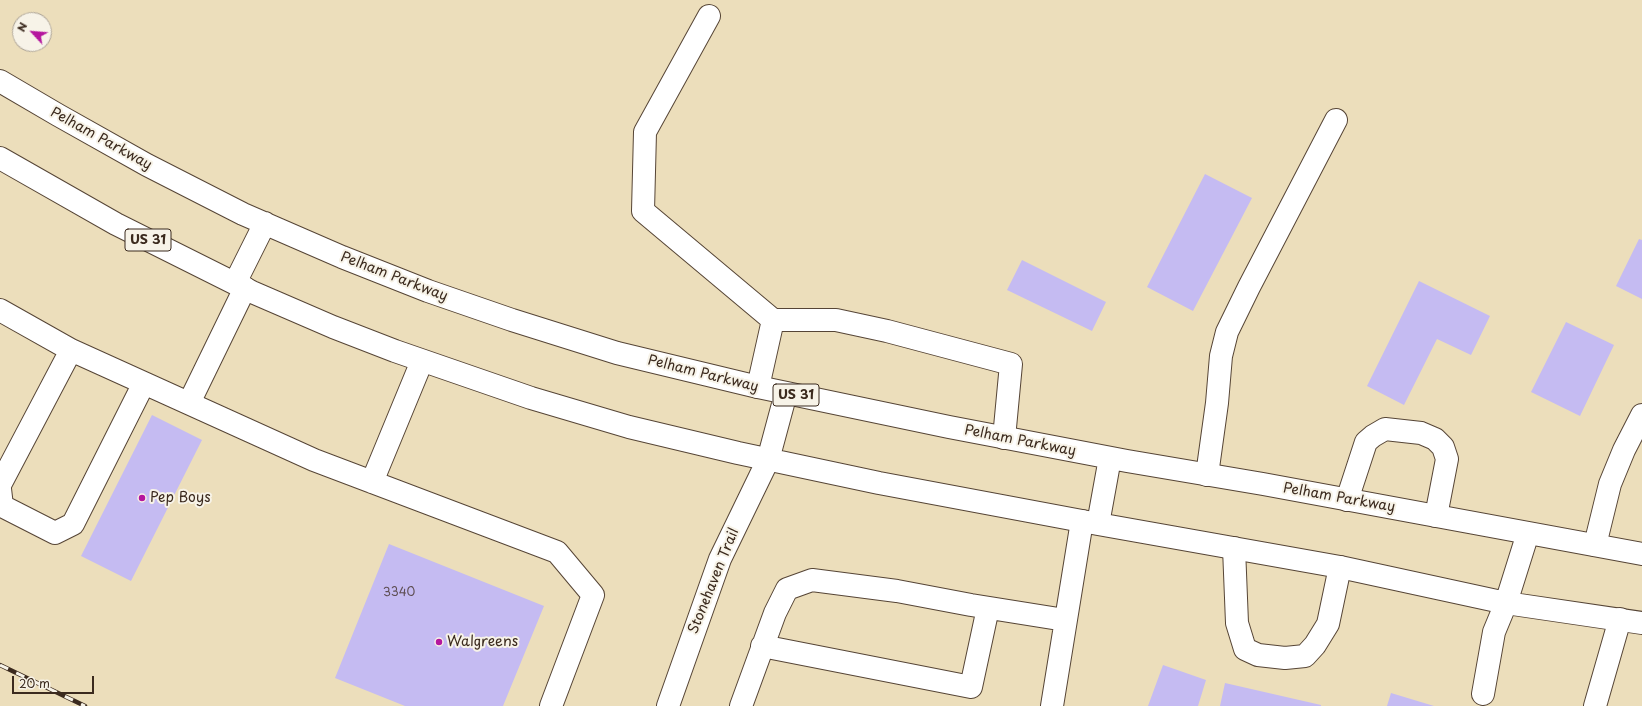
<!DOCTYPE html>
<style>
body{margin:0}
#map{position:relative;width:1642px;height:706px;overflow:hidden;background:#ecdebb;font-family:"Playpen Sans",sans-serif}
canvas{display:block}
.north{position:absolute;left:12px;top:12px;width:40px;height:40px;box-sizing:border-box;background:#f7f3e8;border:1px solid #aca397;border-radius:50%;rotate:296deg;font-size:11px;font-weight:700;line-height:16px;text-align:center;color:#3b2a1e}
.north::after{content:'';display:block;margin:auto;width:14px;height:18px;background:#b5179e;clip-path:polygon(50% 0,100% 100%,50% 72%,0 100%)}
.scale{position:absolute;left:12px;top:676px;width:82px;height:18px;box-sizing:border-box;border:2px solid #3b2a1e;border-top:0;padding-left:5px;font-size:12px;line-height:14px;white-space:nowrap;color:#3b2a1e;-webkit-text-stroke:3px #f7f3e8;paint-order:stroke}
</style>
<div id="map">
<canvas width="1642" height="706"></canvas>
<div class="north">N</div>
<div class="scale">20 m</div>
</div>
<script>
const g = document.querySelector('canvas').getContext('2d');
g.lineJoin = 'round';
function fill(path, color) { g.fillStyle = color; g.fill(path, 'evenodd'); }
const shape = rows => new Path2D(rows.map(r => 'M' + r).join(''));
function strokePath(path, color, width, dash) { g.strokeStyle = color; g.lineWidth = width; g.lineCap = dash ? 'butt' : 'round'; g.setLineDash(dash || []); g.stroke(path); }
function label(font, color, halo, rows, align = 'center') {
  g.font = font + ' "Playpen Sans",sans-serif'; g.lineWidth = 4; g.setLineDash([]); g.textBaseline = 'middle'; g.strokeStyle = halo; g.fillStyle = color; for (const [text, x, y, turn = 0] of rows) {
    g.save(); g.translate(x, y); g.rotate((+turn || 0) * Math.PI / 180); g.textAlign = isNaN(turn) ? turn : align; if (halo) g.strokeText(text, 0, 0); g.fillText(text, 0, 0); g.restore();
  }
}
fill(shape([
 [1205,174,1252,198,1193,311,1147,287],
 [1639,239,1642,240,1642,299,1616,286],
 [1022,260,1106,302,1092,331,1007,290],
 [1419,281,1490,316,1471,355,1437,339,1404,405,1367,386],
 [1566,322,1614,345,1580,416,1531,392],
 [152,415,202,440,131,581,81,556],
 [389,544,544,606,503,706,405,706,335,678],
 [1163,665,1206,680,1198,706,1148,706],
 [1225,683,1321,705,1321,706,1220,706],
 [1391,693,1434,706,1387,706]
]), '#c5bbf2');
const minor = shape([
 [709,16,645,132,643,211,773,320],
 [0,310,71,350,314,460,557,552,593,595,551,706],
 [758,387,773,320,836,320,887,331,1011,364,1004,438],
 [189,403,245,288],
 [1207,475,1217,403,1221,356,1227,332,1249,287,1336,120],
 [372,482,422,361],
 [0,485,71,350],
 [0,489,2,506,55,533,73,524,144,383],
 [1347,500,1366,442,1373,436,1385,429,1421,433,1435,439,1443,447,1447,459,1436,516],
 [1595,545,1610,484,1624,450,1642,415],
 [1234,548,1237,623,1245,649,1258,655,1285,658,1305,656,1315,645,1328,624,1340,567],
 [762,646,971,687,988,608],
 [1483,694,1494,632,1506,603],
 [668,706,720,559,768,460],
 [741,706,775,613,787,589,812,580,897,591,971,605,1065,620],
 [1052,706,1082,521],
 [1595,706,1620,619]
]);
const major = shape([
 [0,81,58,115,147,165,243,214,342,257,428,291,512,320,617,353,758,387,949,427,1127,461,1263,484,1642,554],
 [0,158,116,224,252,292,333,327,395,351,531,398,629,427,738,453,879,483,1098,524,1340,567,1506,603,1642,623],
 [235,283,265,223],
 [768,460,786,393],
 [1098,524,1110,458],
 [1506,603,1528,533]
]);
strokePath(minor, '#564536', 24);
strokePath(major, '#564536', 24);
strokePath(minor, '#fff', 22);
strokePath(major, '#fff', 22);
const rail = shape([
 [0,665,85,706]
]);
strokePath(rail, '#3b2a1e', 4.5);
strokePath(rail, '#f7f3e8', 3, [9]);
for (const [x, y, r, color] of [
 [142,498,4,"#b5179e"],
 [439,642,4,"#b5179e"]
]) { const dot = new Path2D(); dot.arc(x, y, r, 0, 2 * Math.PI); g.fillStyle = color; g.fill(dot); strokePath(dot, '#f7f3e8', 1.5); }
label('12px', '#5e4e53', null, [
 ["3340",399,593]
]);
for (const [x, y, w] of [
 [148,240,46],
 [796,395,46]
]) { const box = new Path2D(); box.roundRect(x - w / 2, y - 11, w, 22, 3); g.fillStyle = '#f7f3e8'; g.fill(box); strokePath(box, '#3b2a1e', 1); }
label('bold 13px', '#3b2a1e', null, [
 ["US 31",148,240],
 ["US 31",796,395]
]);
label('14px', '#3b2a1e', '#f7f3e8', [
 ["Pelham Parkway",101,139,29],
 ["Pelham Parkway",394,277,21],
 ["Pelham Parkway",703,374,14],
 ["Pelham Parkway",1020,441,11],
 ["Pelham Parkway",1339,498,10],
 ["Stonehaven Trail",714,581,-68]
]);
label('14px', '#3b2a1e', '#f7f3e8', [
 ["Pep Boys",150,498],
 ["Walgreens",447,642]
], 'left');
</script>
